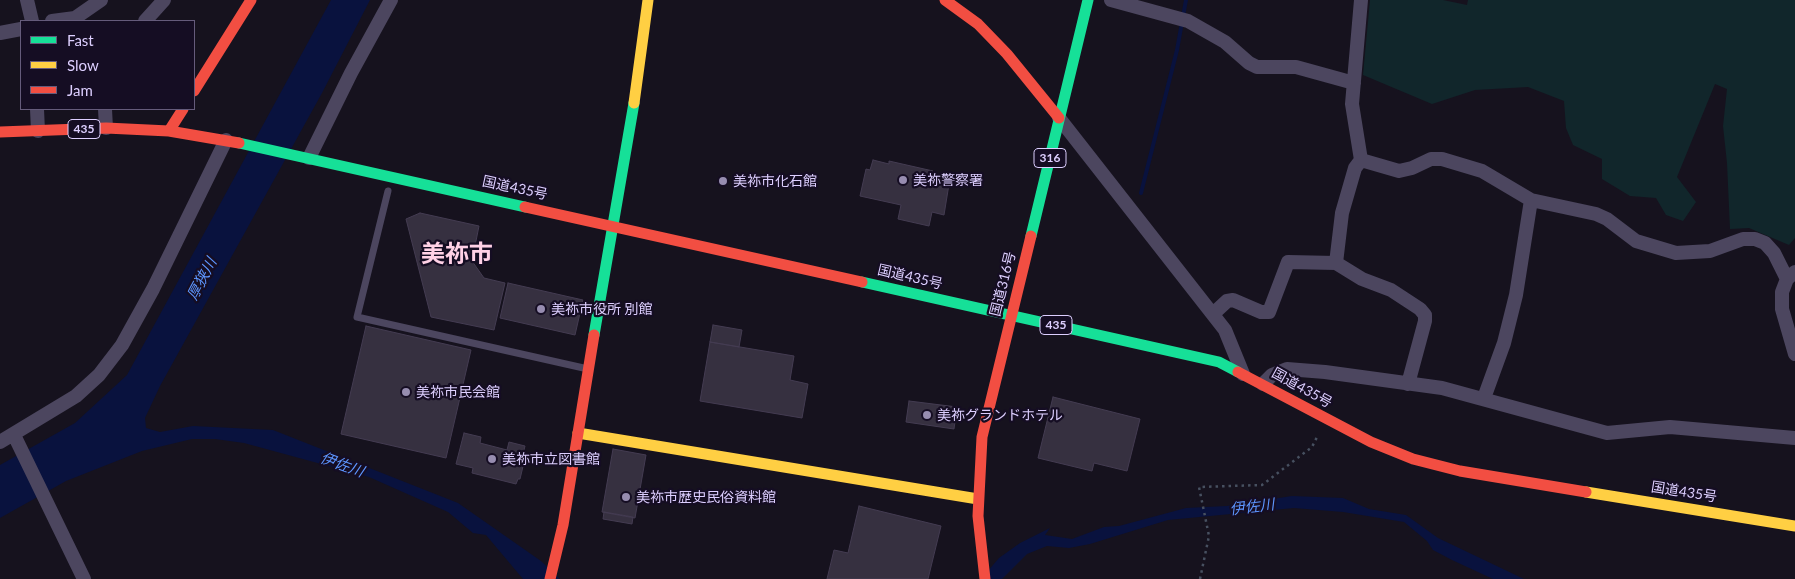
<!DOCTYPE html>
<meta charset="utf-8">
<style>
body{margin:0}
#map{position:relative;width:1795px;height:579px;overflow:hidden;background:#16121e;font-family:Lato,sans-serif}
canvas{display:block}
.legend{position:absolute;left:20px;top:20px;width:175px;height:90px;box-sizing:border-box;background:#150d23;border:1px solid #655b7b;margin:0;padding:6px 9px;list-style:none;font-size:15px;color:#ddcfff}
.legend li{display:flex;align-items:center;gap:10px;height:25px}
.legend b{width:25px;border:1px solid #655b7b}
</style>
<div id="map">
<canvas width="1795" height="579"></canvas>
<ul class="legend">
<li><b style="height:6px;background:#16e098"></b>Fast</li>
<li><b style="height:6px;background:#ffcf43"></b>Slow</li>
<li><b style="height:6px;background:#f24e42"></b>Jam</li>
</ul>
</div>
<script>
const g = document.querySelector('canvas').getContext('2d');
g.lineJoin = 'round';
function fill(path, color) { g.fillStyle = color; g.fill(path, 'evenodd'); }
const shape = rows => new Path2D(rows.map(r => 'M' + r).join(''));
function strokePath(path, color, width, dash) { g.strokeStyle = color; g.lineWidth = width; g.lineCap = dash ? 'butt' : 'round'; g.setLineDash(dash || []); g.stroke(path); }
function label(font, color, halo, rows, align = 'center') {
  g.font = font + ' Lato,"Noto Sans JP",sans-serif'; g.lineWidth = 4.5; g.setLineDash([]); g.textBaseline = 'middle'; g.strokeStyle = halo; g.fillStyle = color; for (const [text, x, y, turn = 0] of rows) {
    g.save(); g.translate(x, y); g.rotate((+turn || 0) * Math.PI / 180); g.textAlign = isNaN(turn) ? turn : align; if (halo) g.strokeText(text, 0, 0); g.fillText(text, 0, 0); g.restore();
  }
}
fill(shape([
 [1370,0,1443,0,1467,5,1468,0,1795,0,1795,238,1789,245,1749,228,1730,229,1727,163,1723,126,1727,89,1715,84,1677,177,1696,202,1683,221,1666,215,1656,198,1630,196,1602,179,1602,159,1573,145,1566,128,1564,101,1528,87,1475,90,1432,104,1363,75]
]), '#11262b');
fill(shape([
 [331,0,370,0,322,93,160,386,145,418,146,428,160,432,193,426,273,430,458,503,541,561,560,579,523,579,486,535,473,533,448,512,369,477,244,443,215,439,192,439,142,451,66,481,0,518,0,465,75,423,127,375],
 [1292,496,1343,498,1369,509,1406,515,1438,538,1524,579,1493,579,1452,560,1433,550,1427,541,1404,522,1343,512,1294,508,1168,520,1090,544,1069,548,1047,546,1027,554,1002,579,981,579,999,558,1020,543,1050,528,1045,535,1072,539,1104,527,1119,526,1186,508,1227,506]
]), '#09123e');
strokePath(shape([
 [1141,193,1177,50,1186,0]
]), '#09123e', 4);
const building = shape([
 [873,160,889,164,889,161,933,171,933,174,950,178,944,215,932,212,929,226,898,219,901,205,860,196,866,169,870,170,873,160],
 [420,213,479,226,472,261,484,278,505,283,494,330,431,317,406,219,420,213],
 [508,283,583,300,575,335,500,318,508,283],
 [713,325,742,330,739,347,710,342,713,325],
 [366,326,471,350,446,458,341,434,366,326],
 [710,342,794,356,790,380,808,384,802,418,700,401,710,342],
 [1053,397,1140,419,1127,471,1094,463,1092,471,1038,458,1053,397],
 [909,401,957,407,954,429,906,422,909,401],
 [464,433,481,437,480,443,507,450,509,442,525,446,523,454,526,454,520,479,518,479,516,484,472,473,473,468,456,464,464,433],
 [613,449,646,455,635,518,602,512,613,449],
 [859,506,941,526,928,579,827,579,834,550,848,553,859,506],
 [604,512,633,517,632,524,603,519,604,512]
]);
fill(building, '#363040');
strokePath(building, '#443c52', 1);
strokePath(shape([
 [1200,579,1209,536,1199,487,1262,485,1312,447,1318,435]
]), '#475060', 2.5, [2.5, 4]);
strokePath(shape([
 [388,191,357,317,588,369]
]), '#4c465f', 7);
strokePath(shape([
 [27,0,32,21],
 [1111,0,1188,21,1225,42,1249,63,1257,67,1296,67,1354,83],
 [52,21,75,18,101,0],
 [145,21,164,0],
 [0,33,21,29],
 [37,109,38,131],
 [105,109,106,128],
 [1059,118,1225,330,1243,374],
 [309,158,351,73,391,0],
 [1361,160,1399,171,1412,168,1431,159,1442,159,1482,171,1531,200,1596,214,1607,219,1636,241,1676,253,1710,251,1743,239,1755,239,1765,243,1774,253,1787,279],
 [1336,263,1362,279,1391,290,1420,309,1425,315,1425,321,1408,384],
 [1795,272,1787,279,1782,292,1782,309,1795,354],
 [1213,314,1227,301,1233,300,1261,312,1269,312,1288,262,1336,263,1342,213,1355,168,1361,160,1352,104,1361,0],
 [1263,384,1272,375,1287,369,1325,372,1442,388,1607,433,1670,427,1795,438],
 [1484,398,1504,343,1516,295,1531,200],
 [14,435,84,579],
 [0,442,76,396,99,375,122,345,153,289,226,140]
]), '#4c465f', 14);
strokePath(shape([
 [239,143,525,207],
 [1031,236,1088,0],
 [862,282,1219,362,1238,372],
 [594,335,634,103]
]), '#16e098', 11);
strokePath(shape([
 [634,103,648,0],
 [578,433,978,499],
 [1586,492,1795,526]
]), '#ffcf43', 11);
strokePath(shape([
 [945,0,978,24,1007,54,1059,118],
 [194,91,251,0],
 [169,131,183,109],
 [0,132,106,128,169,131,239,143],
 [525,207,862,282],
 [1238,372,1371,442,1413,459,1460,471,1586,492],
 [550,579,563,525,594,335],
 [985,579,978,516,982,437,1031,236]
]), '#f24e42', 11);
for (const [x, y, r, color] of [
 [903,180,5,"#978db0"],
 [723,181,5,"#978db0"],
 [541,309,5,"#978db0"],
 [406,392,5,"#978db0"],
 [927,415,5,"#978db0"],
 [492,459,5,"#978db0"],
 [626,497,5,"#978db0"]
]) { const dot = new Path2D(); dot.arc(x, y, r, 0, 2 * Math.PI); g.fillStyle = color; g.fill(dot); strokePath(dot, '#150d23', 2); }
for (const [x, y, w] of [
 [84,129,32],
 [1050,158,32],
 [1056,325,32]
]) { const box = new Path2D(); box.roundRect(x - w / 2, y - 9.5, w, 19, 4); g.fillStyle = '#150d23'; g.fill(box); strokePath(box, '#ddcfff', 1); }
label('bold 12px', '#ddcfff', null, [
 ["435",84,129],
 ["316",1050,158],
 ["435",1056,325]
]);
label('14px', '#ddcfff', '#150d23', [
 ["美祢警察署",913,180],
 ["美袮市化石館",733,181],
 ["美祢市役所 別館",551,309],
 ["美祢市民会館",416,392],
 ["美祢グランドホテル",937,415],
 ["美祢市立図書館",502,459],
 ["美袮市歴史民俗資料館",636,497]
], 'left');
label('14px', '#ddcfff', '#150d23', [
 ["国道435号",515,188,12],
 ["国道435号",910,277,13],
 ["国道316号",1003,284,-76],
 ["国道435号",1302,388,29],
 ["国道435号",1684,492,9]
]);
label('italic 15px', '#5d96ff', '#150d23', [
 ["厚狭川",202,279,-62],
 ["伊佐川",342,465,20],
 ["伊佐川",1252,507,-7]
]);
label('bold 24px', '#ffd1e6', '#150d23', [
 ["美祢市",457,254]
]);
</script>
